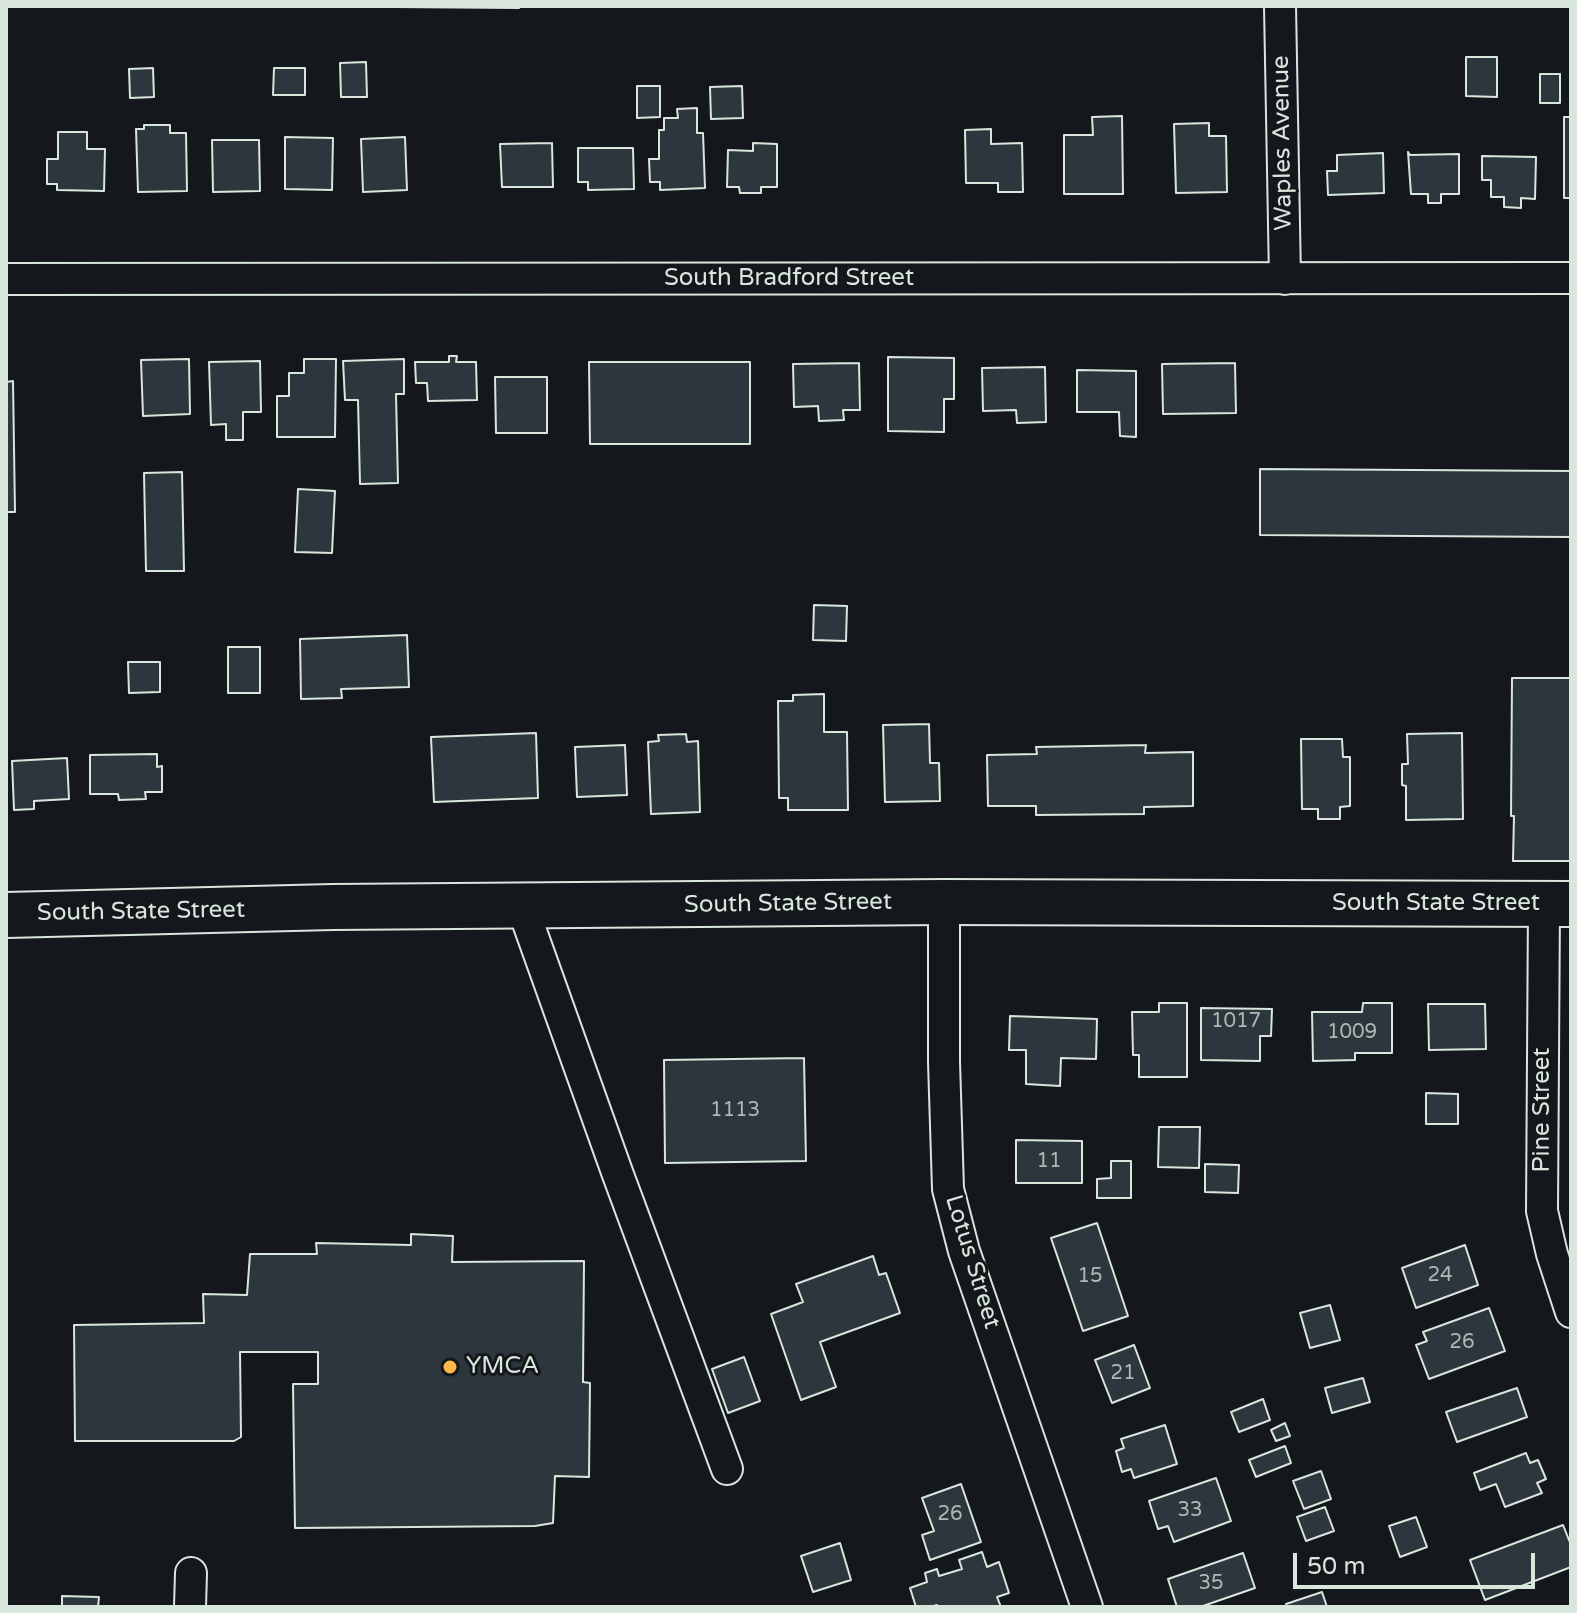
<!DOCTYPE html>
<style>
body{margin:0}
#map{position:relative;width:1577px;height:1613px;overflow:hidden;background:#14181c;font-family:"Varela Round",sans-serif}
canvas{display:block}
.frame{position:absolute;inset:0;border:8px solid #d8e6dc;pointer-events:none}
.scale{position:absolute;left:1293px;top:1553px;width:242px;height:36px;box-sizing:border-box;border:4px solid #d8e6dc;border-top:0;padding-left:10px;font-size:24px;line-height:28px;white-space:nowrap;color:#d8e6dc;-webkit-text-stroke:6px #14181c;paint-order:stroke}
</style>
<div id="map">
<canvas width="1577" height="1613"></canvas>
<div class="frame"></div>
<div class="scale">50 m</div>
</div>
<script>
const g = document.querySelector('canvas').getContext('2d');
g.lineJoin = 'round';
function fill(path, color) { g.fillStyle = color; g.fill(path, 'evenodd'); }
const shape = rows => new Path2D(rows.map(r => 'M' + r).join(''));
function strokePath(path, color, width, dash) { g.strokeStyle = color; g.lineWidth = width; g.lineCap = dash ? 'butt' : 'round'; g.setLineDash(dash || []); g.stroke(path); }
function label(font, color, halo, rows, align = 'center') {
  g.font = font + ' "Varela Round",sans-serif'; g.lineWidth = 6; g.setLineDash([]); g.textBaseline = 'middle'; g.strokeStyle = halo; g.fillStyle = color; for (const [text, x, y, turn = 0] of rows) {
    g.save(); g.translate(x, y); g.rotate((+turn || 0) * Math.PI / 180); g.textAlign = isNaN(turn) ? turn : align; if (halo) g.strokeText(text, 0, 0); g.fillText(text, 0, 0); g.restore();
  }
}
const building = shape([
 [395,6,519,6,519,8,395,7,395,6],
 [1466,57,1497,57,1497,97,1466,96,1466,57],
 [366,62,367,97,341,97,340,63,366,62],
 [153,68,154,97,130,98,129,69,153,68],
 [274,68,305,68,305,95,273,95,274,68],
 [1540,74,1560,74,1560,103,1540,103,1540,74],
 [637,86,660,86,660,117,637,118,637,86],
 [742,86,743,118,711,119,710,87,742,86],
 [697,108,697,133,703,133,705,188,660,190,660,182,650,182,649,159,659,159,659,130,664,130,664,118,678,118,677,109,697,108],
 [1122,116,1123,194,1064,194,1064,135,1093,135,1092,117,1122,116],
 [1564,117,1571,117,1571,198,1564,198,1564,117],
 [1209,123,1209,136,1226,136,1227,192,1176,193,1174,124,1209,123],
 [144,125,170,125,170,133,186,133,187,191,138,192,136,129,144,129,144,125],
 [991,129,991,144,1022,143,1023,192,998,192,998,183,966,183,965,130,991,129],
 [58,132,87,132,87,149,105,149,104,191,57,190,57,184,47,184,47,159,58,159,58,132],
 [285,137,333,138,332,190,285,189,285,137],
 [405,137,407,190,363,192,361,139,405,137],
 [212,140,259,140,260,191,213,192,212,140],
 [552,143,553,187,502,187,500,144,552,143],
 [753,143,777,144,777,187,761,187,761,193,740,193,739,187,727,187,728,150,753,151,753,143],
 [578,148,633,148,634,189,588,190,588,182,578,182,578,148],
 [1408,152,1410,155,1459,154,1459,194,1441,194,1441,203,1428,203,1428,194,1411,194,1408,152],
 [1383,153,1384,193,1328,195,1327,171,1337,171,1337,155,1383,153],
 [1482,156,1536,157,1535,199,1521,198,1521,208,1504,207,1504,197,1491,197,1491,180,1482,180,1482,156],
 [449,356,457,356,456,362,476,362,477,400,428,401,427,383,416,383,415,362,449,362,449,356],
 [888,357,954,358,954,399,944,399,944,432,888,431,888,357],
 [189,359,190,414,143,416,141,360,189,359],
 [304,359,336,359,335,437,277,437,277,396,289,396,289,373,304,373,304,359],
 [404,359,404,394,396,394,398,483,360,484,358,400,345,400,343,361,404,359],
 [260,361,261,412,243,412,243,440,226,440,226,424,211,425,209,362,260,361],
 [589,362,750,362,750,444,590,444,589,362],
 [859,363,860,410,843,410,844,420,819,421,818,406,794,407,793,364,859,363],
 [1235,363,1236,413,1163,414,1162,364,1235,363],
 [1045,367,1046,422,1017,423,1016,410,983,411,982,368,1045,367],
 [1077,370,1136,371,1136,437,1120,436,1119,412,1077,412,1077,370],
 [495,377,547,377,547,433,496,433,495,377],
 [13,381,15,512,6,512,6,382,13,381],
 [1260,469,1571,471,1571,537,1260,535,1260,469],
 [182,472,184,571,146,571,144,473,182,472],
 [298,489,335,491,332,553,295,552,298,489],
 [814,605,847,606,846,641,813,640,814,605],
 [407,635,409,687,341,689,342,698,301,699,300,639,407,635],
 [228,647,260,647,260,693,228,693,228,647],
 [128,662,160,662,160,692,129,693,128,662],
 [1512,678,1571,678,1571,861,1513,861,1514,816,1511,816,1512,678],
 [824,694,824,732,847,732,848,810,788,810,788,798,779,798,778,701,793,701,793,695,824,694],
 [929,724,930,763,939,763,940,801,885,802,883,725,929,724],
 [536,733,538,798,434,802,431,737,536,733],
 [1462,733,1463,819,1406,820,1406,786,1402,785,1402,764,1408,764,1407,734,1462,733],
 [686,734,687,742,698,741,700,812,651,814,648,742,659,741,658,735,686,734],
 [1301,739,1342,739,1343,757,1350,757,1350,806,1340,807,1340,819,1318,819,1318,809,1302,809,1301,739],
 [625,745,627,795,577,797,575,747,625,745],
 [1146,745,1145,753,1193,752,1193,806,1144,807,1144,814,1036,815,1036,806,988,806,987,755,1037,754,1036,747,1146,745],
 [157,754,157,767,162,766,162,792,145,792,146,799,119,800,118,794,90,794,90,755,157,754],
 [67,758,69,799,34,801,34,809,14,810,12,761,67,758],
 [1159,1003,1187,1003,1187,1077,1139,1077,1139,1055,1133,1055,1132,1012,1159,1012,1159,1003],
 [1363,1003,1392,1003,1392,1053,1355,1053,1355,1060,1313,1061,1312,1012,1362,1012,1363,1003],
 [1428,1004,1485,1004,1486,1049,1429,1050,1428,1004],
 [1201,1008,1272,1009,1271,1036,1260,1036,1260,1061,1201,1060,1201,1008],
 [1010,1016,1097,1019,1096,1059,1061,1058,1060,1086,1026,1084,1026,1050,1009,1050,1010,1016],
 [804,1058,806,1161,665,1163,664,1060,804,1058],
 [1426,1093,1458,1094,1458,1124,1426,1124,1426,1093],
 [1159,1127,1200,1127,1199,1168,1158,1167,1159,1127],
 [1016,1140,1082,1141,1082,1183,1016,1183,1016,1140],
 [1111,1161,1131,1161,1131,1198,1097,1198,1097,1179,1111,1178,1111,1161],
 [1205,1164,1239,1165,1238,1193,1205,1192,1205,1164],
 [1097,1223,1128,1316,1083,1331,1051,1238,1097,1223],
 [411,1234,453,1236,452,1262,584,1261,583,1382,590,1383,589,1477,555,1476,553,1523,535,1526,295,1528,293,1384,318,1384,318,1352,240,1352,241,1437,234,1441,75,1441,74,1325,204,1323,203,1294,247,1295,250,1254,317,1254,316,1243,411,1245,411,1234],
 [1465,1245,1478,1285,1416,1308,1402,1268,1465,1245],
 [873,1256,879,1275,886,1273,900,1313,820,1342,836,1387,801,1400,771,1314,803,1302,796,1284,873,1256],
 [1330,1305,1340,1340,1310,1348,1300,1313,1330,1305],
 [1489,1308,1505,1351,1429,1379,1416,1345,1427,1341,1423,1332,1489,1308],
 [1134,1345,1150,1388,1112,1403,1095,1360,1134,1345],
 [744,1357,760,1401,728,1413,712,1369,744,1357],
 [1363,1378,1370,1402,1332,1413,1325,1388,1363,1378],
 [1517,1388,1527,1417,1457,1442,1446,1412,1517,1388],
 [1263,1399,1270,1420,1239,1432,1231,1412,1263,1399],
 [1285,1423,1290,1436,1276,1441,1271,1430,1285,1423],
 [1165,1425,1177,1464,1134,1478,1131,1469,1122,1472,1116,1451,1124,1448,1121,1439,1165,1425],
 [1285,1446,1291,1463,1256,1477,1249,1460,1285,1446],
 [1526,1453,1530,1463,1538,1460,1546,1479,1537,1483,1542,1493,1505,1507,1496,1484,1480,1490,1474,1473,1526,1453],
 [1321,1471,1331,1499,1304,1509,1293,1481,1321,1471],
 [1216,1478,1231,1521,1174,1542,1168,1526,1158,1529,1149,1501,1216,1478],
 [961,1484,981,1542,930,1560,922,1535,934,1531,922,1498,961,1484],
 [1325,1507,1334,1531,1306,1541,1297,1517,1325,1507],
 [1416,1517,1427,1547,1400,1557,1389,1526,1416,1517],
 [1563,1525,1571,1545,1571,1567,1485,1600,1470,1560,1563,1525],
 [840,1543,851,1580,813,1592,801,1556,840,1543],
 [982,1552,987,1567,999,1562,1009,1593,997,1597,1001,1607,937,1607,937,1605,930,1607,916,1607,910,1588,927,1582,925,1573,937,1569,939,1576,962,1569,959,1560,982,1552],
 [1243,1553,1255,1588,1200,1607,1177,1607,1168,1579,1243,1553],
 [1322,1592,1327,1607,1287,1607,1286,1604,1322,1592],
 [62,1596,99,1597,98,1607,62,1607,62,1596]
]);
fill(building, '#2c363c');
strokePath(building, '#d8e6dc', 2);
const street = shape([
 [1280,6,1285,279],
 [6,279,1571,278],
 [944,902,944,1062,948,1189,964,1251,1087,1607],
 [1544,904,1542,1211,1552,1254,1571,1312],
 [522,906,617,1172,727,1469],
 [190,1607,191,1573]
]);
const primary = shape([
 [6,915,333,907,944,902,1571,904]
]);
strokePath(street, '#d8e6dc', 34);
strokePath(primary, '#d8e6dc', 48);
strokePath(street, '#14181c', 30);
strokePath(primary, '#14181c', 44);
for (const [x, y, r, color] of [
 [450,1367,8,"#ffb74d"]
]) { const dot = new Path2D(); dot.arc(x, y, r, 0, 2 * Math.PI); g.fillStyle = color; g.fill(dot); strokePath(dot, '#14181c', 3); }
label('20px', '#adbab4', null, [
 ["1017",1236,1022],
 ["1009",1352,1033],
 ["1113",735,1111],
 ["11",1049,1162],
 ["24",1440,1276],
 ["15",1090,1277],
 ["26",1462,1343],
 ["21",1123,1374],
 ["33",1190,1511],
 ["26",950,1515],
 ["35",1211,1584]
]);
label('24px', '#d8e6dc', '#14181c', [
 ["Waples Avenue",1283,143,-91],
 ["South Bradford Street",789,279],
 ["South State Street",788,904,-1],
 ["South State Street",1436,904],
 ["South State Street",141,912,-1],
 ["Pine Street",1543,1110,-90],
 ["Lotus Street",972,1262,73]
]);
label('24px', '#d8e6dc', '#14181c', [
 ["YMCA",466,1367]
], 'left');
</script>
